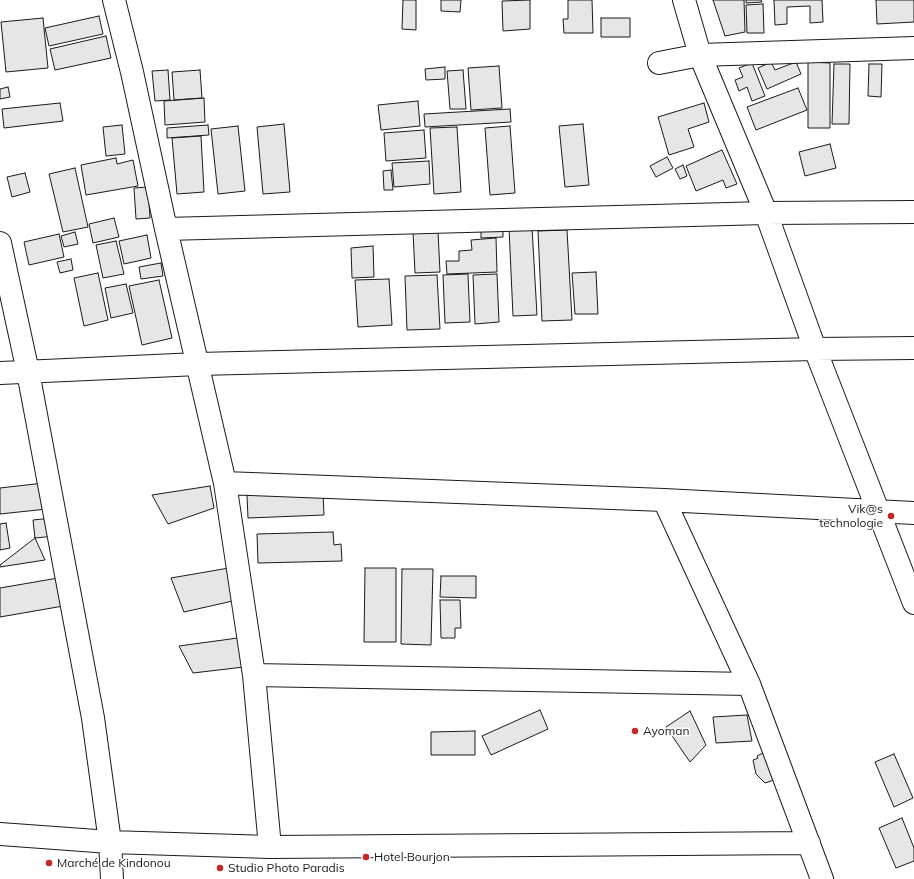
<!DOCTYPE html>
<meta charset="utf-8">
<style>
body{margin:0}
canvas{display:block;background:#fff}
</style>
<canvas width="914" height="879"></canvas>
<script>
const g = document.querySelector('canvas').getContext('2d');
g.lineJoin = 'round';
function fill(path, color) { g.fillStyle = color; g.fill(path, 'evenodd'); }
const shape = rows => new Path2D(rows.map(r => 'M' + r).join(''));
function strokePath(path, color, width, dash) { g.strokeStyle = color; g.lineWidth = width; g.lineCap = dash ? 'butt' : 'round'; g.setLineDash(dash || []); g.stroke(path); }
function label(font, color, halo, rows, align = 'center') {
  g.font = font + ' Mulish,sans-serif'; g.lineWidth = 3; g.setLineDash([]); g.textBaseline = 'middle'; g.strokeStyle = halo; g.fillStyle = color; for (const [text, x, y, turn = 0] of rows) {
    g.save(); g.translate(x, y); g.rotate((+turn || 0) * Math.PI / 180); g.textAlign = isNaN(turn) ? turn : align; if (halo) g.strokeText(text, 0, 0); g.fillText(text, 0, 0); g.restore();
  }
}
const building = shape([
 [403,0,416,0,416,30,402,29,403,0],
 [441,0,461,0,460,12,441,11,441,0],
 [530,0,530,29,503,31,502,1,530,0],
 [568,0,592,0,593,33,564,33,563,19,568,19,568,0],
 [713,0,744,0,745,32,725,36,713,0],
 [746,0,761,0,762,2,746,3,746,0],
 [774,0,822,0,823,22,810,23,810,6,787,7,787,24,775,25,774,0],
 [876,0,914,0,914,22,877,24,876,0],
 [763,4,764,33,747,33,746,5,763,4],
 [99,16,103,34,49,46,45,28,99,16],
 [43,18,48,68,6,72,1,22,43,18],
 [601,18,630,18,630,37,601,37,601,18],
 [106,36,111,58,55,70,50,49,106,36],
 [771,62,775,70,796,62,801,74,767,89,758,68,771,62],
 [808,62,830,63,830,128,808,128,808,62],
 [752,63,765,96,752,101,747,87,739,91,735,80,743,77,739,68,752,63],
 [834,64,850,64,849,124,832,124,834,64],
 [869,64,882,64,881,97,868,96,869,64],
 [499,66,502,108,471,110,468,68,499,66],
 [445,67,445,79,426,80,425,69,445,67],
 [168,70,170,100,155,101,152,71,168,70],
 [200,70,202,98,174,100,172,72,200,70],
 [463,70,466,109,450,109,447,71,463,70],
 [8,87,10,97,0,99,0,89,8,87],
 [798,88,807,110,756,130,747,107,798,88],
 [204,98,205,122,165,125,164,101,204,98],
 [418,101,420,126,381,130,378,105,418,101],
 [60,103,63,121,4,128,2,109,60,103],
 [704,103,709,122,688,129,694,147,669,155,658,117,704,103],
 [510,109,511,122,425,127,424,114,510,109],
 [284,124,290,192,263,194,257,127,284,124],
 [583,124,589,185,565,187,559,126,583,124],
 [122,125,125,154,106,156,103,127,122,125],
 [208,125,209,135,167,138,167,128,208,125],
 [238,126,245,191,218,194,211,129,238,126],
 [510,126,515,193,490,195,485,128,510,126],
 [457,127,461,192,434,194,430,128,457,127],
 [424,130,426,158,386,161,384,133,424,130],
 [201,136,204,192,177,194,172,138,201,136],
 [830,144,836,168,805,176,799,152,830,144],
 [722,150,737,184,726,188,723,180,696,191,686,166,722,150],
 [667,157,673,168,656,177,650,166,667,157],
 [116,158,117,164,133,160,138,186,86,195,81,165,116,158],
 [429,161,430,184,394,187,392,163,429,161],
 [683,165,687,176,680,179,675,169,683,165],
 [75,168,88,227,63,232,49,174,75,168],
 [391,170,393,190,384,190,383,171,391,170],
 [25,173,30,192,12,197,7,177,25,173],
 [148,187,150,218,136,219,134,188,148,187],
 [114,218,119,237,93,243,89,224,114,218],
 [503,227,503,237,481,238,481,228,503,227],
 [532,227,537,315,513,316,509,228,532,227],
 [567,230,572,320,542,321,538,231,567,230],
 [438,231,440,272,415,273,413,232,438,231],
 [75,232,78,244,64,247,61,236,75,232],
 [59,234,64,257,29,265,24,242,59,234],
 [147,235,151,258,124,264,119,241,147,235],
 [496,238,497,272,447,274,446,261,459,261,459,251,472,250,471,240,496,238],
 [116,241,124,274,103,278,96,245,116,241],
 [373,246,374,277,352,278,351,248,373,246],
 [71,259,73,270,60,273,57,262,71,259],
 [161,263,163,276,141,279,139,267,161,263],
 [596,272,598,314,575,314,572,273,596,272],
 [98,273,108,320,84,326,74,278,98,273],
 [468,274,470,322,445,323,443,275,468,274],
 [497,274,499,322,475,324,473,275,497,274],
 [437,275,440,329,407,330,405,276,437,275],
 [389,279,392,325,358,327,355,280,389,279],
 [159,280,172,338,142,345,129,286,159,280],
 [126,284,133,313,111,318,105,288,126,284],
 [44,483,47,509,0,514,0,488,44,483],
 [210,486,214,508,168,524,152,495,210,486],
 [323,492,324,515,248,518,247,495,323,492],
 [52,518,55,536,35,538,33,520,52,518],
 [6,523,10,548,0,550,0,524,6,523],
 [333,532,334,545,341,544,342,561,258,563,257,534,333,532],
 [35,538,45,560,0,567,0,565,35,538],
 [229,568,237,600,184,612,171,578,229,568],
 [365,568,396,568,396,642,364,642,365,568],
 [402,569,433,569,431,645,401,644,402,569],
 [441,576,476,576,476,598,440,597,441,576],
 [64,577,69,605,0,617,0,588,64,577],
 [440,600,460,600,461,628,455,628,455,638,441,638,440,600],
 [238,638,244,667,193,673,179,646,238,638],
 [540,710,548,729,491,755,482,736,540,710],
 [690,711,706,745,690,762,666,727,690,711],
 [747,715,752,741,716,743,713,717,747,715],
 [475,731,475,755,431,755,431,732,475,731],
 [765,752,777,779,765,783,756,774,753,760,758,758,757,756,765,752],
 [894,754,913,798,894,807,875,762,894,754],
 [902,818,914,848,914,861,896,868,879,828,902,818]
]);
fill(building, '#e6e6e6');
strokePath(building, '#1a1a1a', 1);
const minor = shape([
 [114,0,132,72,166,229,225,483,254,675,270,847],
 [684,0,700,55,766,213,815,349,914,603],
 [659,63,700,55,914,48],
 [166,229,766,213,914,212],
 [0,243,28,372,93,718,110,842,112,879],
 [0,373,198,364,815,349,914,348],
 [225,483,664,500,914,513],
 [664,500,749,684,822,879],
 [254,675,749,684],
 [0,834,110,842,270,847,809,843]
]);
strokePath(minor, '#1a1a1a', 24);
strokePath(minor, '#fff', 22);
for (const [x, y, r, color] of [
 [891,516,4,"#c62828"],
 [635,731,4,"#c62828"],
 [366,857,4,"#c62828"],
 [49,863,4,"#c62828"],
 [220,868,4,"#c62828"]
]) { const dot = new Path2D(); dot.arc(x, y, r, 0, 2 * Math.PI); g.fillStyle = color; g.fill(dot); strokePath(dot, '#fff', 1.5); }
label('12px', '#1a1a1a', '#fff', [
 ["Vik@s",883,509,"right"],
 ["technologie",883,523,"right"],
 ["Ayoman",643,731],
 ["Hotel Bourjon",374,857],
 ["Marché de Kindonou",57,863],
 ["Studio Photo Paradis",228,868]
], 'left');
</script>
